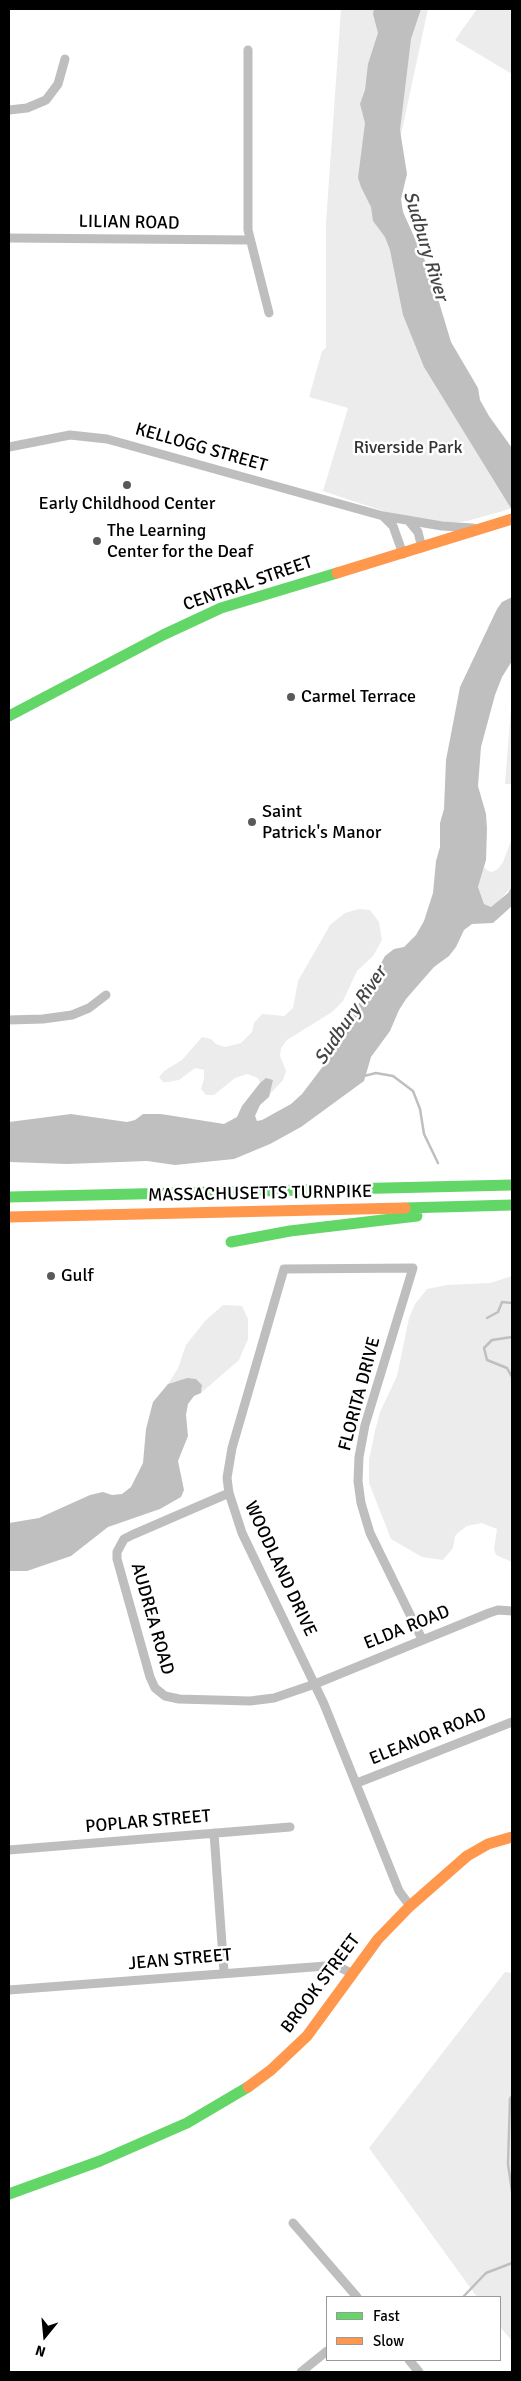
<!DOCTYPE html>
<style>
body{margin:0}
#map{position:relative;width:521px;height:2381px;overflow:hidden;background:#fff;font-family:Signika,sans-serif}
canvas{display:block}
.frame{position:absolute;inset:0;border:10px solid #000;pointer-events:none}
.legend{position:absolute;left:326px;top:2296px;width:175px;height:65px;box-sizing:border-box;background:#fff;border:1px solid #999;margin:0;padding:6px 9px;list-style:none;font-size:15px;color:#000}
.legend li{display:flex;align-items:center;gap:10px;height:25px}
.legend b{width:25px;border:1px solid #999}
.north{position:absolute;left:20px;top:2311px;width:50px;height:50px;-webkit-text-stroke:4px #fff;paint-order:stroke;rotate:197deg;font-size:14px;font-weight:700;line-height:20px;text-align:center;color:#000}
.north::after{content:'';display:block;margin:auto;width:18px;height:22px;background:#000;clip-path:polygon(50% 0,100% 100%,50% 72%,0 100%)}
</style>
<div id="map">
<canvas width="521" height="2381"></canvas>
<div class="frame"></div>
<ul class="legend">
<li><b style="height:6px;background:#63d668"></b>Fast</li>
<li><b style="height:6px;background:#ff974d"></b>Slow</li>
</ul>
<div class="north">N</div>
</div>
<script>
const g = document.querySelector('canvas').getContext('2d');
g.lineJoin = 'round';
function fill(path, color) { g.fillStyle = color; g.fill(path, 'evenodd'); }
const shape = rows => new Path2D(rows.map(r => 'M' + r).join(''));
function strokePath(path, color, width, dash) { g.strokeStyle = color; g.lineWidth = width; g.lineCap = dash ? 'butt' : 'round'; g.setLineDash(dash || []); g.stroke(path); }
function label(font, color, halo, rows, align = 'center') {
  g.font = font + ' Signika,sans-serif'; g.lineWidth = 5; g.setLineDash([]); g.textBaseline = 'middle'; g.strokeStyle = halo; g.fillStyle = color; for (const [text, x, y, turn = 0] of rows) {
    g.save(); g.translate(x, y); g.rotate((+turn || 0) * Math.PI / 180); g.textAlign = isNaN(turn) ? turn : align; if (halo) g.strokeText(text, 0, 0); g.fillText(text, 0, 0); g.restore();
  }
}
fill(shape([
 [341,9,428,9,399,144,397,195,512,508,503,511,467,521,451,523,401,517,323,491,348,408,309,397,322,351,326,348,326,223],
 [477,9,512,9,512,74,455,40],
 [512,695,512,784,505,784],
 [512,838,512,886,496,904,491,907,484,904,478,887,484,867,488,871,492,872,498,869,503,862],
 [359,909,370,910,379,922,382,940,373,956,357,971,343,1001,332,1012,287,1040,281,1048,280,1056,286,1071,283,1080,260,1105,255,1116,256,1121,224,1124,237,1117,242,1106,260,1083,258,1078,247,1074,235,1078,214,1095,206,1095,201,1089,204,1079,204,1070,195,1068,179,1080,168,1082,163,1082,159,1077,164,1071,182,1060,202,1037,211,1039,216,1044,225,1047,241,1043,252,1032,254,1023,262,1014,284,1016,293,1008,298,981,330,925,345,913],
 [512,1276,512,1562,496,1555,494,1549,497,1529,482,1523,467,1526,459,1532,455,1536,453,1548,443,1560,422,1557,391,1539,369,1483,369,1460,375,1431,380,1412,397,1376,409,1318,415,1304,427,1289,447,1285,490,1283],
 [223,1305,242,1306,248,1319,248,1339,239,1360,201,1393,202,1385,187,1378,168,1384,178,1368,186,1345,205,1321],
 [505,1972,512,1973,512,2341,500,2327,500,2297,477,2297,369,2148]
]), '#ececec');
fill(shape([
 [374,9,421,9,411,39,400,130,407,174,401,199,403,212,430,272,451,342,478,388,480,400,489,416,512,448,512,510,424,367,403,315,390,250,385,237,373,221,371,207,361,187,358,178,365,123,360,104,365,90,368,64,378,33,373,14],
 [512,597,512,661,502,677,495,695,481,747,478,786,486,814,487,829,486,860,478,887,484,904,491,907,508,893,512,886,512,906,493,923,472,924,464,930,456,947,449,956,434,967,406,999,399,1010,390,1031,371,1057,364,1081,301,1127,270,1144,234,1159,175,1165,147,1161,67,1164,9,1162,9,1122,71,1114,127,1122,135,1120,143,1114,161,1114,224,1124,237,1117,242,1106,260,1083,266,1078,273,1080,269,1097,260,1105,255,1116,257,1121,262,1120,291,1104,302,1094,327,1061,385,956,394,949,404,947,416,935,424,921,433,893,436,861,440,847,440,823,444,809,446,760,460,687,497,609,502,602],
 [187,1378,196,1379,202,1385,201,1393,194,1396,188,1404,186,1415,188,1436,178,1461,184,1490,181,1497,160,1509,108,1527,71,1556,27,1571,9,1571,9,1523,39,1518,90,1495,103,1492,112,1495,122,1494,131,1487,143,1463,146,1429,153,1402,168,1384]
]), '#bfbfbf');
strokePath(shape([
 [364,1076,376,1073,393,1076,413,1091,420,1109,424,1134,438,1163],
 [487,1318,498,1312,502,1302,512,1303],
 [512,1337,492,1340,484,1348,487,1360,507,1368,512,1377],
 [512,2096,510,2099,508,2164,512,2191],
 [463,2297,486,2273,512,2263]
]), '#bfbfbf', 2.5);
strokePath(shape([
 [248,50,248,230,269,313],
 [9,110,27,108,46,100,58,84,65,59],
 [9,238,249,240],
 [9,447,70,435,107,439,383,516,442,526,473,528],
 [383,516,393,526,403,554],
 [408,520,418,532,422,548],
 [9,1020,43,1019,72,1015,89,1008,106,995],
 [229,1493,132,1535,124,1539,117,1552,117,1559,150,1677,155,1688,165,1696,179,1699,250,1701,274,1698,315,1684,489,1613,498,1610,512,1611],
 [357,1783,512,1722],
 [214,1833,224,1972],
 [9,1850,290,1827],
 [410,1906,399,1891,324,1704,242,1533,229,1493,227,1478,232,1448,284,1269,413,1268,365,1425,359,1457,358,1481,361,1503,370,1533,422,1639],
 [9,1990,326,1966,339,1967,353,1974],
 [293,2223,357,2297],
 [409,2360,419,2372],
 [301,2372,327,2351]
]), '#bebebe', 9);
strokePath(shape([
 [9,716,163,635,221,608,337,573],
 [9,1197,512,1185],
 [405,1208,512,1205],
 [231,1242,290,1231,417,1216],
 [9,2194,100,2161,187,2123,248,2087]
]), '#63d668', 11);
strokePath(shape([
 [337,573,512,519],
 [9,1217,405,1208],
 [248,2087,271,2070,307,2036,378,1939,410,1906,467,1856,488,1844,512,1837]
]), '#ff974d', 11);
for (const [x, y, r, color] of [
 [127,485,5,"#595959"],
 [97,541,5,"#595959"],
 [291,697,5,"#595959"],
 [252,822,5,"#595959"],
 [51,1276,5,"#595959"]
]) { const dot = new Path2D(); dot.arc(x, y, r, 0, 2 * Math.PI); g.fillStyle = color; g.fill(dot); strokePath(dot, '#fff', 2); }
label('18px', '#000', '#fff', [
 ["LILIAN ROAD",129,223,1],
 ["KELLOGG STREET",201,448,16],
 ["CENTRAL STREET",248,584,-19],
 ["MASSACHUSETTS TURNPIKE",260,1194,-1],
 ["FLORITA DRIVE",360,1394,-75],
 ["WOODLAND DRIVE",280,1569,65],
 ["AUDREA ROAD",152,1619,74],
 ["ELDA ROAD",407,1628,-22],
 ["ELEANOR ROAD",428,1737,-22],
 ["POPLAR STREET",148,1822,-5],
 ["JEAN STREET",180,1960,-5],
 ["BROOK STREET",321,1984,-53]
]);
label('18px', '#333', '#fff', [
 ["Riverside Park",408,448]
]);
label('18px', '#000', '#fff', [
 ["Early Childhood Center",127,504,"center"],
 ["The Learning",107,531],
 ["Center for the Deaf",107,552],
 ["Carmel Terrace",301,697],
 ["Saint",262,812],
 ["Patrick's Manor",262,833],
 ["Gulf",61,1276]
], 'left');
label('italic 19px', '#444', '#fff', [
 ["Sudbury River",425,246,73],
 ["Sudbury River",351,1016,-56]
]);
</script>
